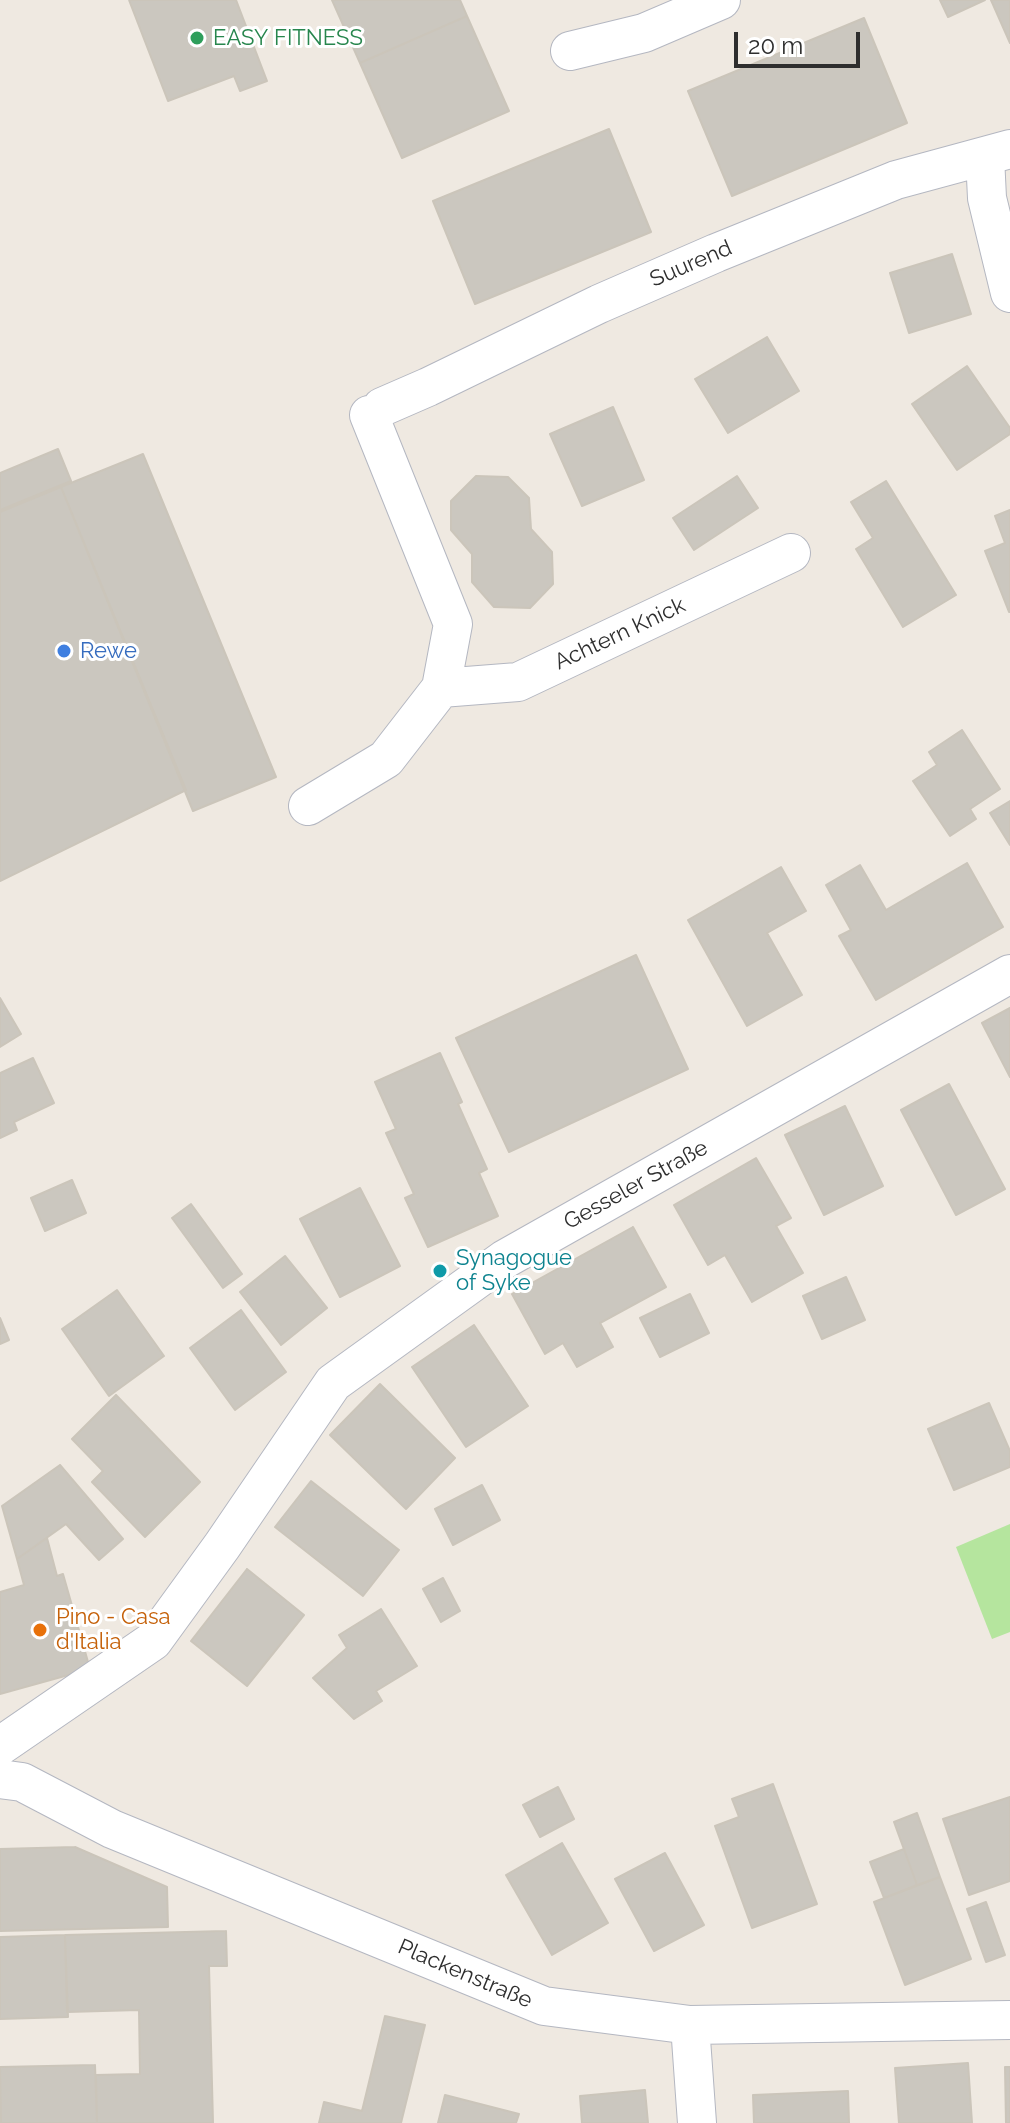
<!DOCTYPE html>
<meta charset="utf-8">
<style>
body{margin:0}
#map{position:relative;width:1010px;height:2123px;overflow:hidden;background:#efe9e1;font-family:Raleway,sans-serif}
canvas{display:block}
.scale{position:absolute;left:734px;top:32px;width:126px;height:36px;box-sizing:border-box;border:4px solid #2e2e2e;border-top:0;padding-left:10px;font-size:24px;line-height:28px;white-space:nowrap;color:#2e2e2e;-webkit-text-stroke:6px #fff;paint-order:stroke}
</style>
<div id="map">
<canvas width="1010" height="2123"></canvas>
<div class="scale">20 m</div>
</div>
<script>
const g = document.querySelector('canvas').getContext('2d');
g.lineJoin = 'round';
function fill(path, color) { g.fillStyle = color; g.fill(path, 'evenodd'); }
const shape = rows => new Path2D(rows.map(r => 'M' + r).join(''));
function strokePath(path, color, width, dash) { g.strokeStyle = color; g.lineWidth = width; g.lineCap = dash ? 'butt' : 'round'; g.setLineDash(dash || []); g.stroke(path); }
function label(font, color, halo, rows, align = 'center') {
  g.font = font + ' Raleway,sans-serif'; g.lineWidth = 6; g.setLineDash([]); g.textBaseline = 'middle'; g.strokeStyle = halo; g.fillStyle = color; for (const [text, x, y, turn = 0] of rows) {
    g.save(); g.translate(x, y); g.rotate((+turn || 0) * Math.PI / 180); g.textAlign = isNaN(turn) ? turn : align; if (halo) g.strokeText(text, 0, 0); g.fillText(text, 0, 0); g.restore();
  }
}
fill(shape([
 [1010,1524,1010,1632,992,1639,956,1547]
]), '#b5e59e');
const building = shape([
 [129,0,236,0,267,81,240,91,234,76,168,101,129,0],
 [332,0,460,0,467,16,360,63,332,0],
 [940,0,985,0,948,17,940,0],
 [991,0,1010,0,1010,43,991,0],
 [467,16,509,111,402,158,360,63,467,16],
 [864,18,907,123,732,196,688,91,864,18],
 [609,129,651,232,475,304,433,201,609,129],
 [952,254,971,314,909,333,890,273,952,254],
 [767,337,799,391,728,433,695,379,767,337],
 [967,366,1010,428,1010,434,957,470,912,404,967,366],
 [613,407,644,480,582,506,550,434,613,407],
 [58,449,71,481,0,510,0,473,58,449],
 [143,454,276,777,193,811,61,487,143,454],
 [476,476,508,477,529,498,531,529,552,552,553,584,530,608,494,607,472,582,472,554,451,530,451,501,476,476],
 [737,476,758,508,694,550,673,518,737,476],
 [886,481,956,595,903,627,856,549,873,538,851,502,886,481],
 [61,487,186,790,0,881,0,512,61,487],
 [1010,510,1010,612,1009,612,985,551,1005,543,995,516,1010,510],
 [962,730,1000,789,970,809,976,819,950,836,913,781,937,765,929,752,962,730],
 [1010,801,1010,845,990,813,1010,801],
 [967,863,1003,927,876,1000,839,936,851,930,826,885,860,865,886,910,967,863],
 [781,867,806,911,767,933,802,995,747,1026,688,920,781,867],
 [636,955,688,1069,509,1152,456,1038,636,955],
 [0,998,21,1034,0,1047,0,998],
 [1010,1008,1010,1077,982,1023,1010,1008],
 [440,1053,462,1102,458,1104,487,1169,479,1173,498,1216,428,1247,405,1198,414,1194,386,1133,396,1129,375,1082,440,1053],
 [33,1058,54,1103,14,1122,17,1130,0,1138,0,1073,33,1058],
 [949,1084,1005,1189,956,1215,901,1110,949,1084],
 [845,1106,883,1186,824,1215,785,1135,845,1106],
 [756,1158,791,1218,776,1226,803,1273,752,1302,725,1255,708,1265,674,1205,756,1158],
 [72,1180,86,1213,45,1231,31,1198,72,1180],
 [360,1188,400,1266,340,1297,300,1219,360,1188],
 [191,1204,242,1274,223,1288,172,1218,191,1204],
 [633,1227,666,1287,600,1323,613,1347,577,1367,563,1343,545,1354,512,1294,633,1227],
 [285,1256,327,1308,281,1345,240,1292,285,1256],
 [846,1277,865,1320,822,1339,803,1296,846,1277],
 [117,1290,164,1356,109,1396,62,1329,117,1290],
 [690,1294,709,1333,660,1357,640,1318,690,1294],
 [241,1310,286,1372,235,1410,190,1348,241,1310],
 [0,1318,9,1340,0,1344,0,1318],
 [474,1325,528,1406,466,1447,412,1367,474,1325],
 [380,1384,455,1458,406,1509,330,1435,380,1384],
 [116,1395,200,1482,145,1537,92,1482,103,1471,72,1439,116,1395],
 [989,1403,1010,1451,1010,1467,954,1490,928,1429,989,1403],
 [60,1465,123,1539,99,1560,66,1524,17,1559,2,1506,60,1465],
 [311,1481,399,1550,363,1596,275,1527,311,1481],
 [482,1485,500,1520,453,1545,435,1509,482,1485],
 [47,1538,57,1576,63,1574,90,1669,0,1694,0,1592,24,1585,17,1559,47,1538],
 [247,1569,304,1615,247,1686,191,1641,247,1569],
 [443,1578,460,1611,441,1622,423,1589,443,1578],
 [381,1609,417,1666,376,1691,382,1701,354,1719,313,1678,347,1648,339,1635,381,1609],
 [773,1784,817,1904,752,1928,715,1826,739,1817,732,1799,773,1784],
 [558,1787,574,1819,540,1837,523,1805,558,1787],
 [1010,1797,1010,1881,969,1895,943,1819,1010,1797],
 [917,1813,940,1877,917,1885,894,1822,917,1813],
 [562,1843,608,1923,552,1955,506,1875,562,1843],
 [75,1847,167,1887,168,1927,0,1931,0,1849,75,1847],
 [904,1849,917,1885,884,1898,870,1862,904,1849],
 [665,1853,704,1925,654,1951,615,1879,665,1853],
 [940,1877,971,1959,905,1985,874,1902,940,1877],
 [986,1902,1005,1955,986,1962,967,1909,986,1902],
 [226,1931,227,1966,209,1966,213,2123,97,2123,96,2075,140,2074,139,2010,67,2012,65,1935,226,1931],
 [65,1935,68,2017,0,2019,0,1937,65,1935],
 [385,2016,425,2025,401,2123,319,2123,324,2102,362,2111,385,2016],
 [968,2063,972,2123,899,2123,895,2068,968,2063],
 [95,2065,97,2123,1,2123,0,2067,95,2065],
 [1005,2067,1010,2067,1010,2123,1006,2123,1005,2067],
 [645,2090,648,2123,582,2123,580,2096,645,2090],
 [848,2091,849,2123,754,2123,753,2095,848,2091],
 [445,2095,519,2114,516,2123,438,2123,445,2095]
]);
fill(building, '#cbc7bf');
strokePath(building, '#cbc5ba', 2);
const minor = shape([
 [570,51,644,33,721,0],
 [985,157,987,198,1010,293],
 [382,407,428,387,599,304,716,253,896,180,1010,149],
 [369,415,453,624,441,688,518,682,791,553],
 [308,806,386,759,441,688],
 [0,1746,153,1641,222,1546,333,1383,505,1259,1010,974],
 [0,1779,22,1782,112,1829,544,2006,690,2025,1010,2020],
 [690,2025,697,2123]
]);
strokePath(minor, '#b4b7c1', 40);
strokePath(minor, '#fff', 38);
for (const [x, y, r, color] of [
 [197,38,8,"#2e9e5b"],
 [64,651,8,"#3f7fe0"],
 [440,1271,8,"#0f9aa8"],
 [40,1630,8,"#e8710a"]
]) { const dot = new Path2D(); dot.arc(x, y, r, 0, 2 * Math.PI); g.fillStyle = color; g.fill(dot); strokePath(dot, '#fff', 3); }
label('22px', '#27864d', '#fff', [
 ["EASY FITNESS",213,38]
], 'left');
label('22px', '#2e2e2e', '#fff', [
 ["Suurend",691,264,-23],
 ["Achtern Knick",620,634,-25],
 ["Gesseler Straße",636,1185,-29],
 ["Plackenstraße",465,1974,23]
]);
label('22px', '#366cbe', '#fff', [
 ["Rewe",80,651]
], 'left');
label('22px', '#0d838f', '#fff', [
 ["Synagogue",456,1258],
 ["of Syke",456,1283]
], 'left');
label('22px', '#c56008', '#fff', [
 ["Pino - Casa",56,1617],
 ["d'Italia",56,1642]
], 'left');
</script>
